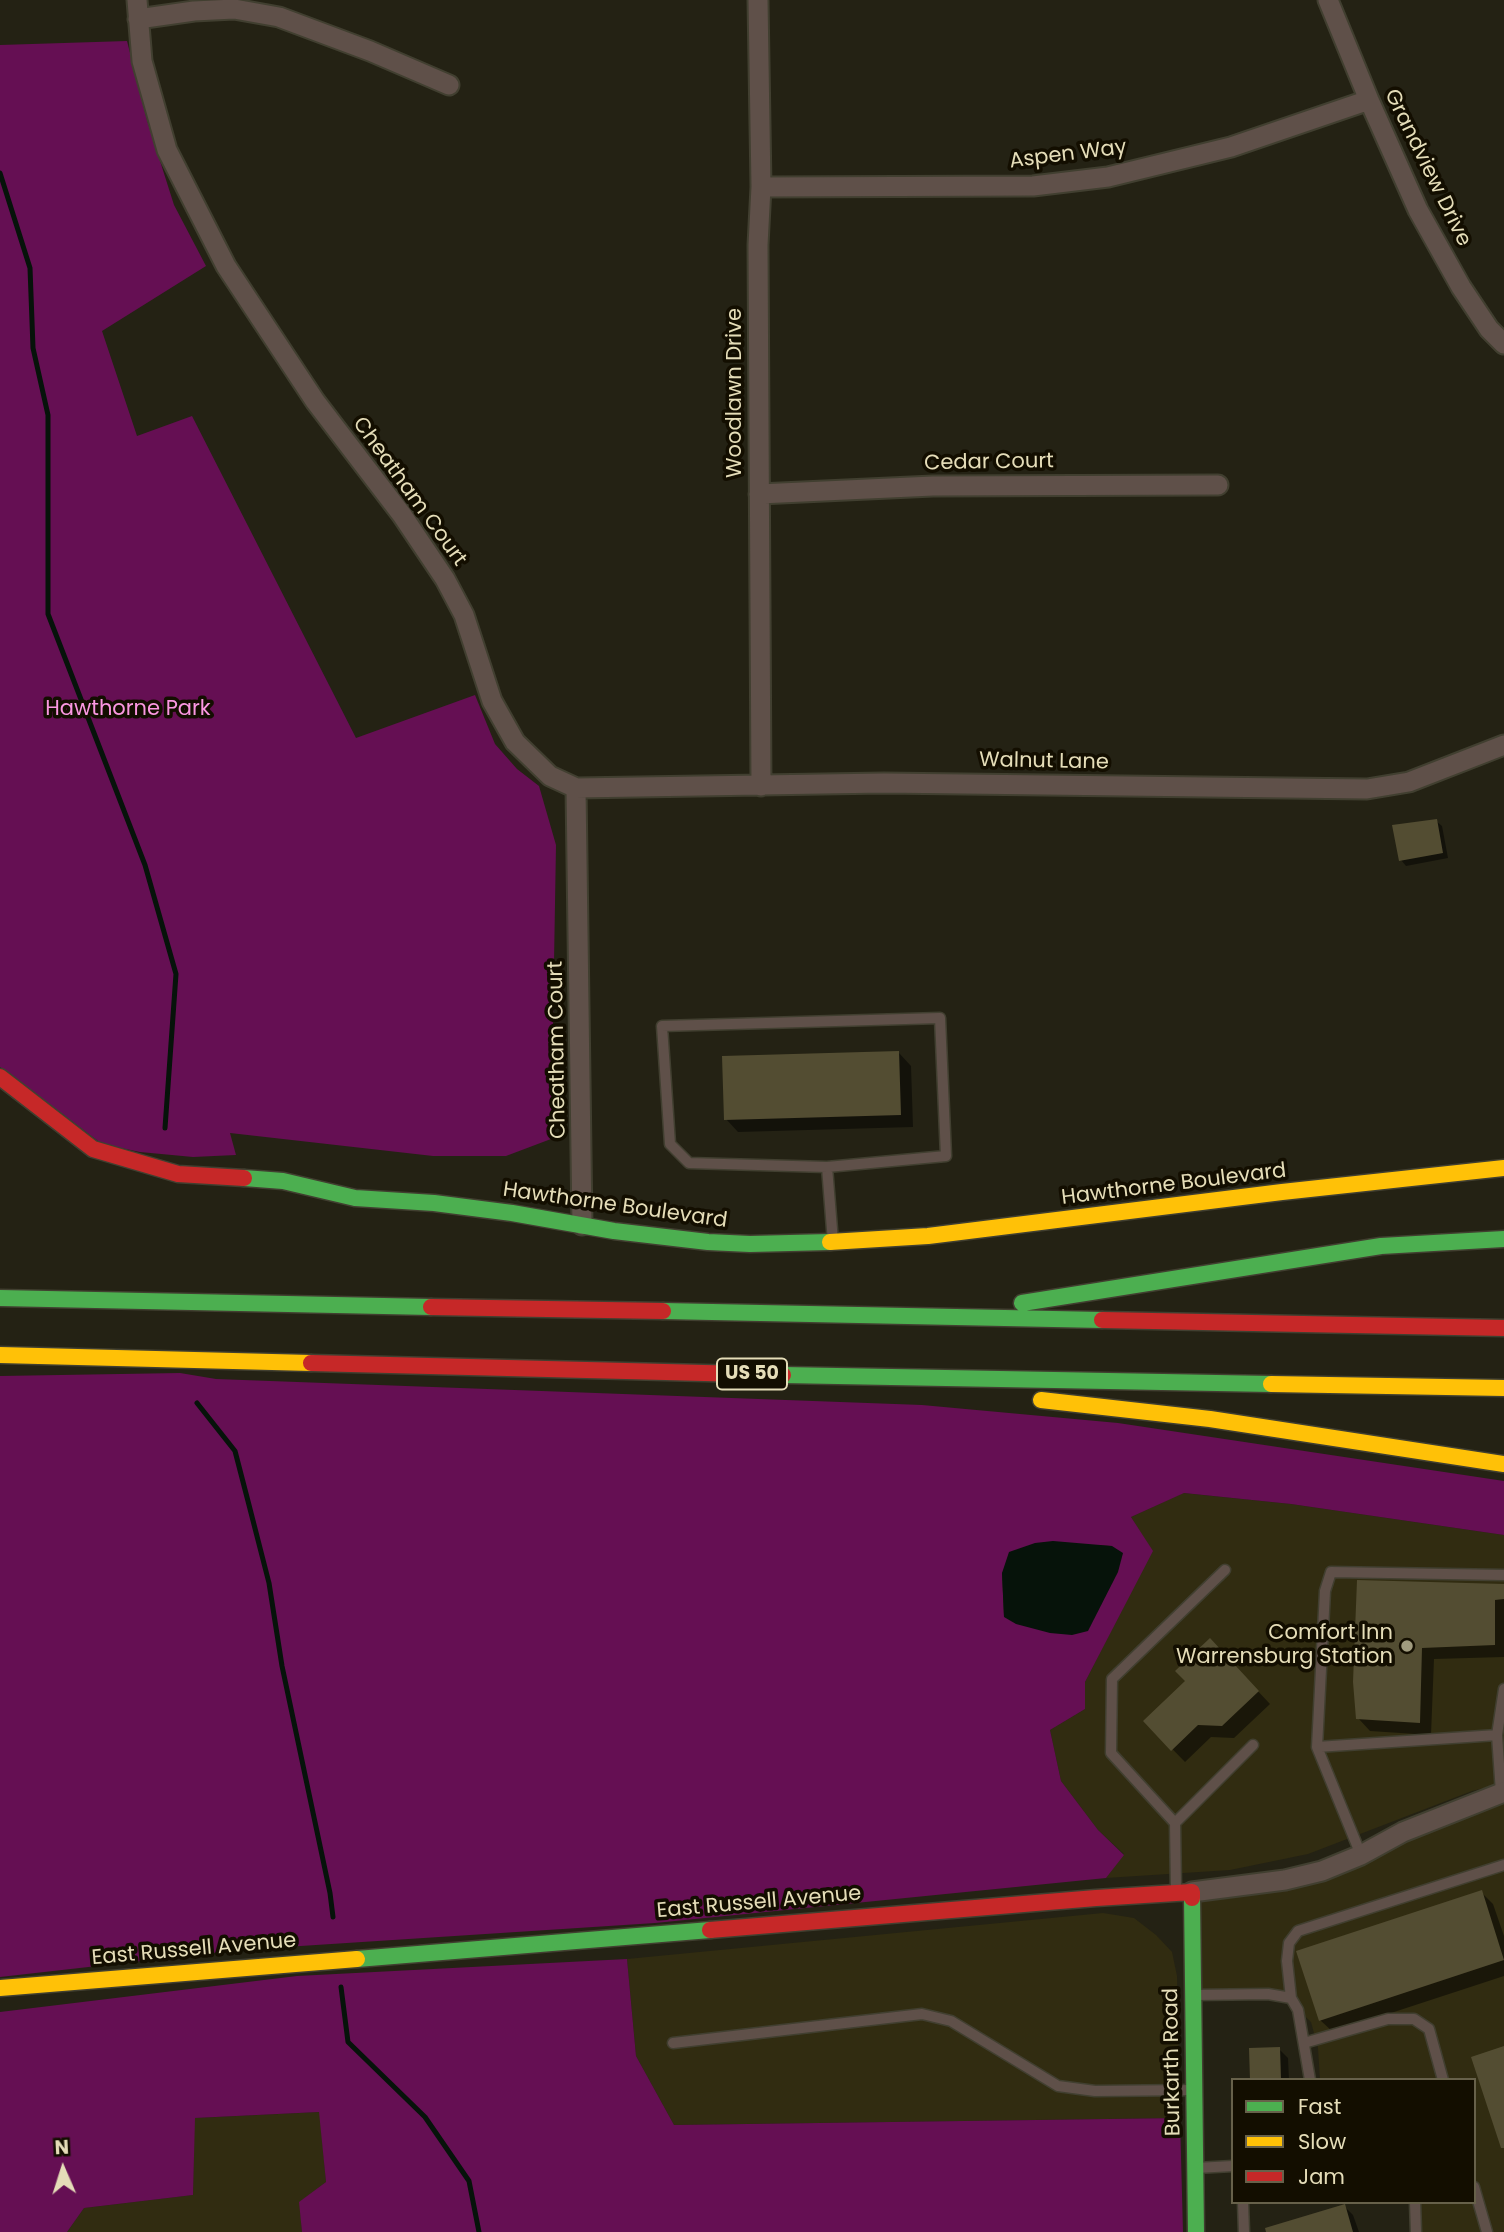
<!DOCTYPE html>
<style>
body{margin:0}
#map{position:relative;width:1504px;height:2232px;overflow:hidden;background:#242214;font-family:Poppins,sans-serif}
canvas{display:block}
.legend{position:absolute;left:1231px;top:2078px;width:245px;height:126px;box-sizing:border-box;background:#130e00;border:2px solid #67614a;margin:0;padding:9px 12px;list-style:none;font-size:21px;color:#e5ddb8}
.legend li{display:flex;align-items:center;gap:14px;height:35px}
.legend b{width:35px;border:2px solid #67614a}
.north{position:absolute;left:28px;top:2134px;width:70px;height:70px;-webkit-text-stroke:5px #130e00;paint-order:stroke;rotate:357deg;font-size:19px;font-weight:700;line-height:28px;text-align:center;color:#e5ddb8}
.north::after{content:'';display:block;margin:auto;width:24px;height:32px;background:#e5ddb8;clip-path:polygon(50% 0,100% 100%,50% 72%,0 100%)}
</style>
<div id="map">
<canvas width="1504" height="2232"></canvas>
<ul class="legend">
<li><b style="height:9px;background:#4caf50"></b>Fast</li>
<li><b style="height:9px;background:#ffc107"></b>Slow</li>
<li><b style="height:9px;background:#c62828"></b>Jam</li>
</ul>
<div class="north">N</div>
</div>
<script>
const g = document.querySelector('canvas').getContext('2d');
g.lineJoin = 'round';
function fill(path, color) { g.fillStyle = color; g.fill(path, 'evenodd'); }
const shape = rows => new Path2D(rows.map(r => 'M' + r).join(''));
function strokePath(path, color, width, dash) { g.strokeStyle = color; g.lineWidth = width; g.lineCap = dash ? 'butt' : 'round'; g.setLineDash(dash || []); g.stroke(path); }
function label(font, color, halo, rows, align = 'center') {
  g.font = font + ' Poppins,sans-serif'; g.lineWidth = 7; g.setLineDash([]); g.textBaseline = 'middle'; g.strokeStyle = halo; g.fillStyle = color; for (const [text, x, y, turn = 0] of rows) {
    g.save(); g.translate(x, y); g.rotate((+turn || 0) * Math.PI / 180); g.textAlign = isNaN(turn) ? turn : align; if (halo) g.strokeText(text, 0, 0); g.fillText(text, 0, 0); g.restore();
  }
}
fill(shape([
 [1183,1493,1291,1504,1504,1535,1504,1783,1472,1791,1308,1854,1230,1870,1106,1878,1124,1854,1098,1830,1061,1781,1050,1730,1085,1709,1085,1682,1152,1551,1131,1517],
 [1504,1792,1504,2232,1412,2232,1413,2202,1474,2202,1474,2080,1320,2080,1318,2048,1311,2022,1294,2006,1275,1995,1202,1994,1199,1898,1285,1880],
 [1103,1913,1134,1918,1156,1935,1172,1952,1177,1976,1180,2118,674,2125,636,2056,627,1959],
 [320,2112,326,2182,300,2202,302,2232,67,2232,84,2208,193,2195,194,2118]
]), '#312c11');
fill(shape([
 [127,41,147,120,174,205,206,266,102,331,137,436,192,416,356,738,475,695,495,744,517,769,539,786,556,845,551,1139,506,1156,433,1156,230,1133,236,1155,193,1157,140,1152,102,1144,0,1067,0,45],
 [180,1373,216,1379,922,1405,1118,1423,1504,1481,1504,1535,1291,1504,1184,1493,1131,1517,1153,1551,1085,1682,1085,1709,1050,1730,1061,1781,1098,1830,1124,1855,1106,1878,655,1923,239,1950,0,1977,0,1376],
 [1090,1545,1112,1546,1004,1617,1002,1573],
 [627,1959,636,2056,674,2125,1180,2118,1183,2232,302,2232,299,2202,326,2182,319,2112,195,2118,193,2195,84,2208,67,2232,0,2232,0,2012,297,1976]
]), '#650f53');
fill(shape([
 [1053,1541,1112,1546,1123,1553,1118,1572,1088,1631,1072,1635,1050,1633,1016,1624,1004,1617,1002,1573,1009,1552,1035,1543]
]), '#06130a');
fill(shape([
 [1436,821,1442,826,1448,858,1406,866,1401,860],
 [899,1053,911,1066,913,1127,738,1132,726,1119],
 [1504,1586,1504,1657,1434,1659,1431,1735,1370,1731,1358,1718,1355,1682],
 [1222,1653,1270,1704,1234,1738,1211,1737,1185,1762,1145,1721],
 [1481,1892,1493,1904,1504,1936,1504,1976,1333,2032,1320,2020],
 [1279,2049,1288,2058,1289,2080,1252,2080],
 [1344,2206,1353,2215,1359,2232,1278,2232]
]), '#0007');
strokePath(shape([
 [0,173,30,268,33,348,48,415,48,614,145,865,176,974,165,1128],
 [197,1403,235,1451,249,1505,269,1583,282,1666,330,1893,333,1917],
 [341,1987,348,2042,425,2117,469,2181,479,2232]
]), '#06130a', 5);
fill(shape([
 [1437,819,1443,853,1399,861,1392,825],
 [899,1051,901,1115,724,1120,722,1056],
 [1357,1580,1504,1584,1504,1599,1495,1600,1495,1645,1422,1648,1420,1723,1356,1719,1353,1682],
 [1210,1638,1259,1691,1222,1726,1198,1725,1171,1751,1143,1721,1185,1681,1175,1671],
 [1482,1890,1504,1960,1319,2021,1296,1951],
 [1504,2046,1504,2148,1501,2148,1471,2057],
 [1280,2047,1281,2080,1250,2080,1249,2048],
 [1345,2204,1353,2232,1266,2232,1265,2228]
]), '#534d32');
const lane = shape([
 [827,1167,689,1163,670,1144,662,1026,940,1018,946,1156,827,1167,833,1242],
 [1317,1747,1497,1735],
 [1501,1793,1497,1735,1504,1689],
 [1175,1823,1253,1745],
 [1361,1855,1317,1747,1325,1591,1331,1572,1504,1575],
 [1176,1890,1175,1823,1111,1753,1112,1679,1225,1570],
 [1194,1995,1268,1994,1291,1998,1298,2010,1310,2080],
 [1291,1998,1287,1961,1289,1943,1298,1931,1504,1865],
 [673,2043,922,2014,951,2021,1058,2086,1095,2091,1194,2090],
 [1304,2043,1388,2019,1414,2019,1429,2029,1443,2080],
 [1196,2168,1233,2166],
 [1474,2187,1487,2232],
 [1243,2202,1244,2232],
 [1415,2202,1416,2232]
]);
const street = shape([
 [137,0,142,61,167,150,226,266,315,401,402,515,445,579,464,615,492,701,515,742,550,776,576,788,582,1225],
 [758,0,761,187,758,245,761,786],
 [1328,0,1369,100,1418,210,1461,287,1489,329,1504,344],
 [138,19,194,11,234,9,279,17,370,51,449,85],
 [761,187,1033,186,1108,177,1231,147,1369,100],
 [759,494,933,486,1218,485],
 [576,788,884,783,1367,789,1409,782,1504,745],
 [1192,1892,1285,1880,1322,1871,1361,1855,1403,1832,1504,1792]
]);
const fast = shape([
 [244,1178,283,1181,355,1198,434,1203,512,1213,614,1231,708,1242,750,1244,830,1242],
 [0,1298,431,1307],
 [1022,1303,1381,1246,1504,1239],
 [663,1311,1102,1320],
 [783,1375,1271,1384],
 [1192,1898,1196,2232],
 [357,1959,710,1930]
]);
const slow = shape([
 [830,1242,928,1236,1282,1192,1504,1168],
 [0,1355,311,1363],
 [1271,1384,1504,1388],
 [1041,1400,1210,1419,1504,1464],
 [0,1988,357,1959]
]);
const jam = shape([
 [0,1077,93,1149,178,1174,244,1178],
 [431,1307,663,1311],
 [1102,1320,1504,1328],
 [311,1363,783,1375],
 [710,1930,1096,1898,1192,1892,1192,1898]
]);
strokePath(lane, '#413f30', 13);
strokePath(street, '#413f30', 23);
strokePath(fast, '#413f30', 19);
strokePath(slow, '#413f30', 19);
strokePath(jam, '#413f30', 19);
strokePath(lane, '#5f5049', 10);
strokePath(street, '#5f5049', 19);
strokePath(fast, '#4caf50', 16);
strokePath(slow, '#ffc107', 16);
strokePath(jam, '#c62828', 16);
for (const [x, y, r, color] of [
 [1407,1646,7,"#a19c7f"]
]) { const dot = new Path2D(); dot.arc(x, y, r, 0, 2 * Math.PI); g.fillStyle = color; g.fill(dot); strokePath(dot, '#130e00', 2.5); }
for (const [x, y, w] of [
 [752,1374,70]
]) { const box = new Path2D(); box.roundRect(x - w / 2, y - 15.5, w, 31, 5); g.fillStyle = '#130e00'; g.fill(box); strokePath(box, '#e5ddb8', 2); }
label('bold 19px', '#e5ddb8', null, [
 ["US 50",752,1374]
]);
label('21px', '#e5ddb8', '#130e00', [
 ["Aspen Way",1068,155,-7],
 ["Grandview Drive",1427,168,64],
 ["Woodlawn Drive",736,393,-90],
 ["Cedar Court",989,463,-1],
 ["Cheatham Court",409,492,54],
 ["Walnut Lane",1044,762,1],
 ["Cheatham Court",558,1050,-91],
 ["Hawthorne Boulevard",1174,1185,-7],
 ["Hawthorne Boulevard",615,1206,8],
 ["East Russell Avenue",759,1903,-5],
 ["East Russell Avenue",194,1950,-5],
 ["Burkarth Road",1173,2062,-91]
]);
label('21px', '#fb97e1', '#130e00', [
 ["Hawthorne Park",128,710]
]);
label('21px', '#e5ddb8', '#130e00', [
 ["Comfort Inn",1393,1634],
 ["Warrensburg Station",1393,1658]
], 'right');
</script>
